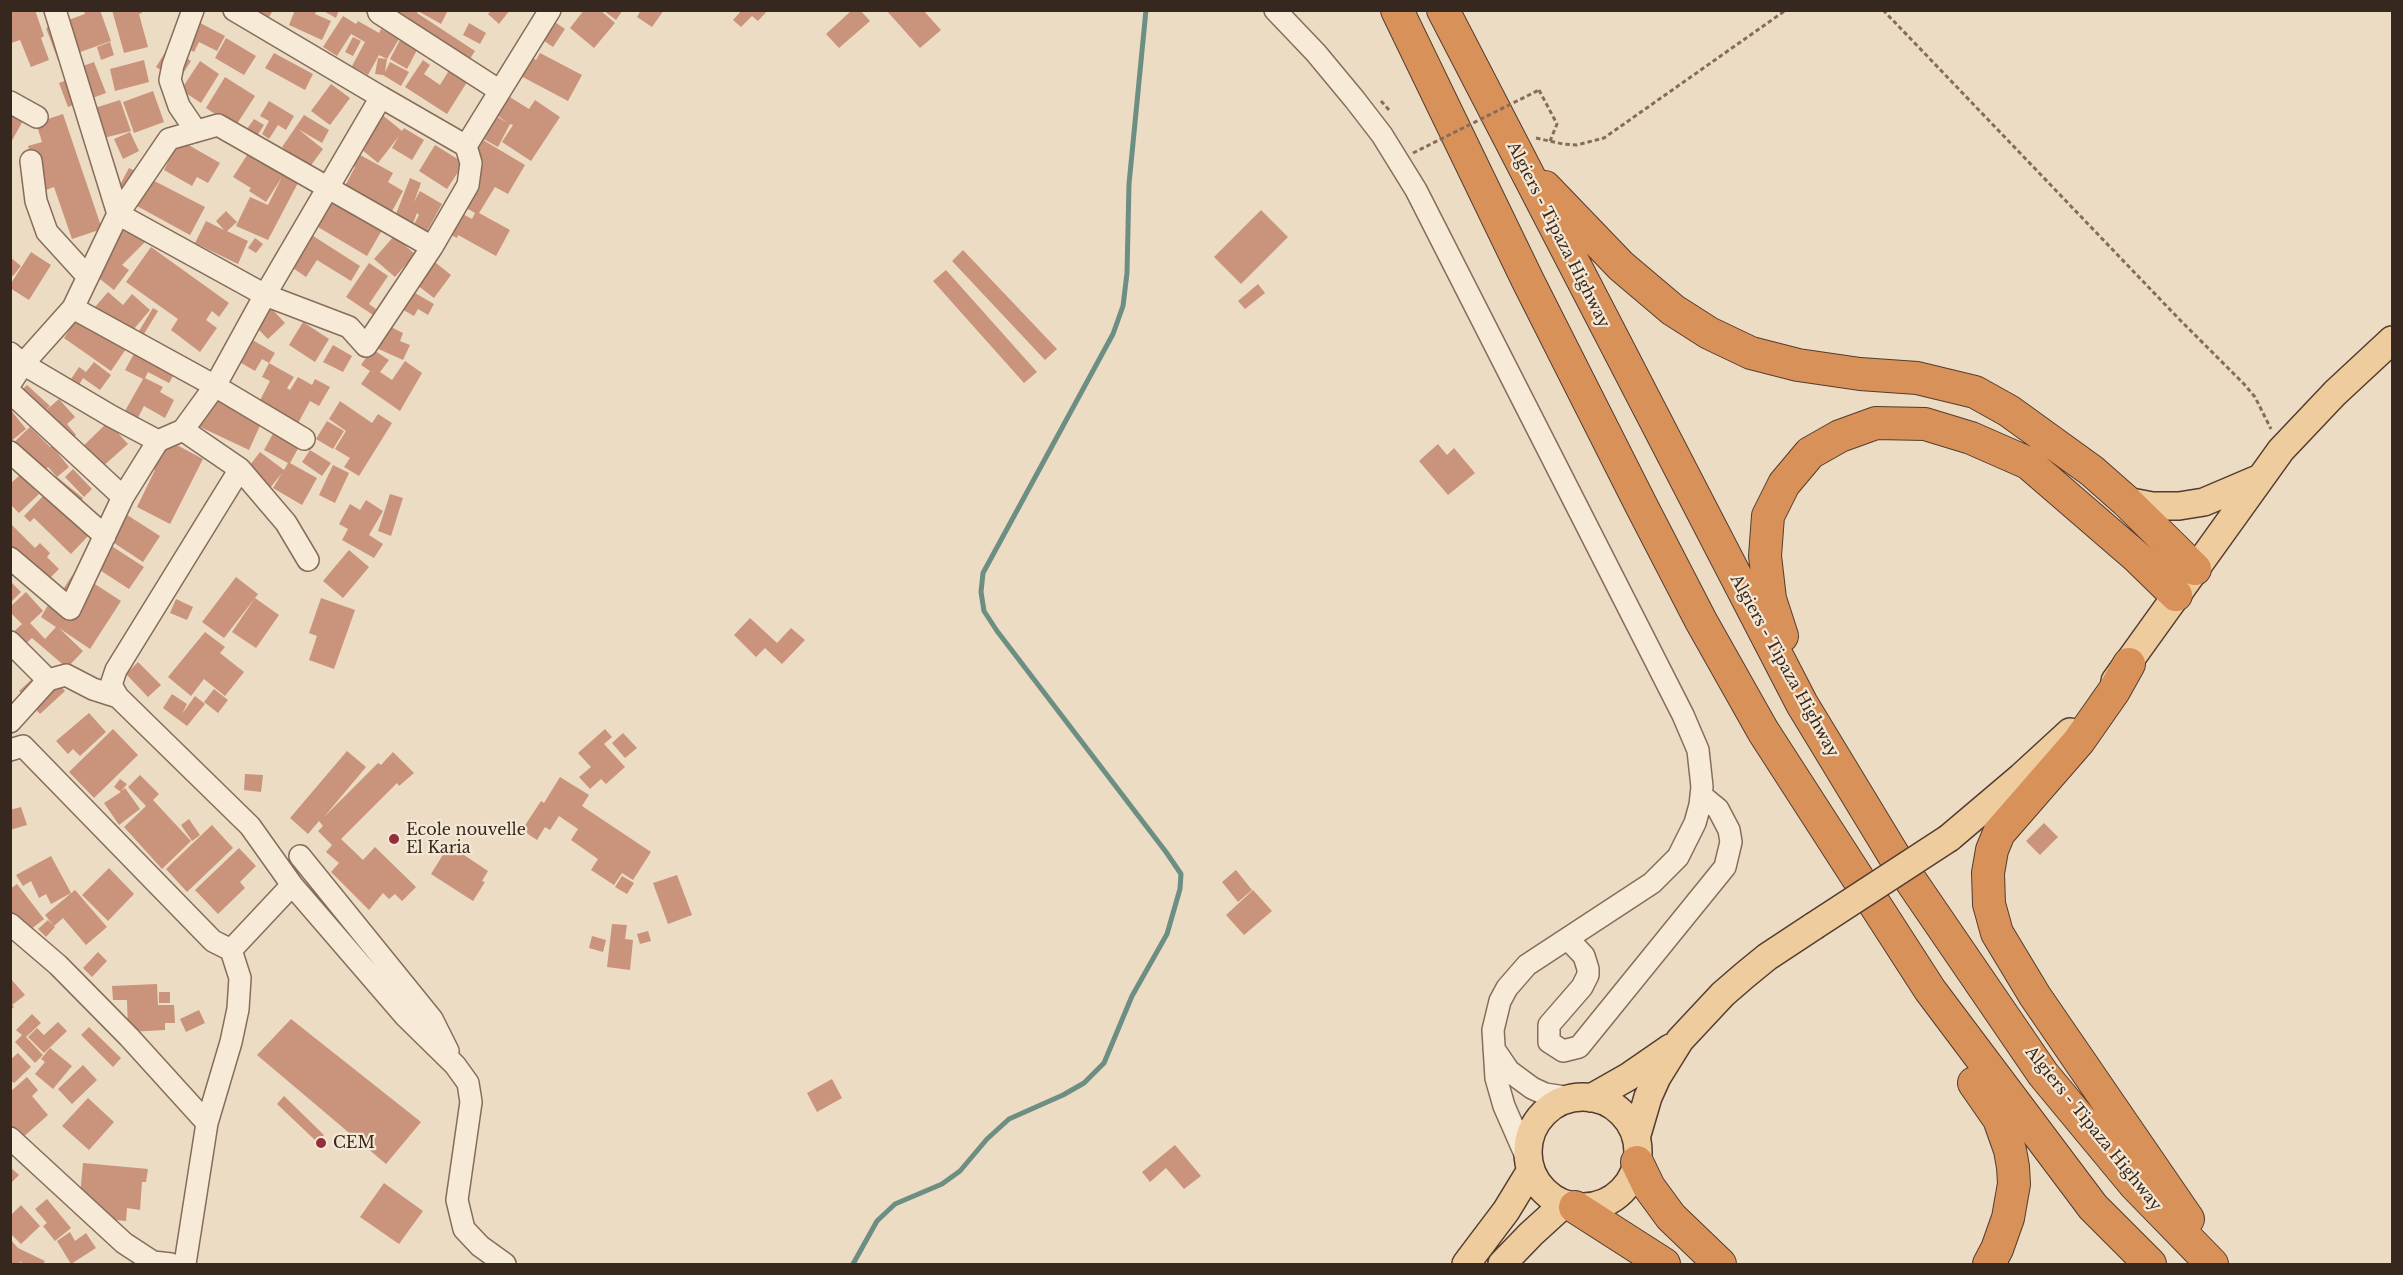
<!DOCTYPE html>
<style>
body{margin:0}
#map{position:relative;width:2403px;height:1275px;overflow:hidden;background:#ecdcc4;font-family:"Libre Baskerville",serif}
canvas{display:block}
.frame{position:absolute;inset:0;border:12px solid #37281f;pointer-events:none}
</style>
<div id="map">
<canvas width="2403" height="1275"></canvas>
<div class="frame"></div>
</div>
<script>
const g = document.querySelector('canvas').getContext('2d');
g.lineJoin = 'round';
const shape = rows => new Path2D(rows.map(r => 'M' + r).join(''));
function strokePath(path, color, width, dash) { g.strokeStyle = color; g.lineWidth = width; g.lineCap = dash ? 'butt' : 'round'; g.setLineDash(dash || []); g.stroke(path); }
function fill(path, color) { g.fillStyle = color; g.fill(path, 'evenodd'); }
function label(font, color, halo, rows, align = 'center') {
  g.font = font + ' "Libre Baskerville",serif'; g.lineWidth = 4.5; g.setLineDash([]); g.textBaseline = 'middle'; g.strokeStyle = halo; g.fillStyle = color; for (const [text, x, y, turn = 0] of rows) {
    g.save(); g.translate(x, y); g.rotate((+turn || 0) * Math.PI / 180); g.textAlign = isNaN(turn) ? turn : align; if (halo) g.strokeText(text, 0, 0); g.fillText(text, 0, 0); g.restore();
  }
}
strokePath(shape([
 [853,1264,877,1221,895,1204,942,1184,960,1171,987,1139,1009,1119,1063,1095,1084,1083,1104,1063,1132,996,1167,934,1180,889,1181,874,1166,852,997,631,984,611,981,592,983,573,1113,334,1123,306,1127,273,1129,184,1146,10]
]), '#6d8e82', 5);
fill(shape([
 [14,10,35,10,44,36,41,38,49,60,31,67,20,40,11,43,10,12],
 [100,10,111,41,58,60,46,28,85,14,84,11],
 [112,10,142,10,142,13,139,14,148,47,124,53],
 [254,10,273,10,268,19],
 [295,10,317,10,315,14,331,21,322,40,289,25],
 [322,10,339,10,336,18],
 [398,10,448,10,441,24,418,11,417,13,475,51,466,65,393,18],
 [492,10,510,10,499,24,488,14],
 [584,10,600,10,615,23,594,48,570,28],
 [603,10,623,10,616,20],
 [641,10,664,10,652,27,637,17],
 [742,10,768,10,758,21,752,16,741,27,733,20],
 [852,10,860,10,870,21,839,48,826,34],
 [886,10,923,10,941,30,920,48],
 [187,16,225,36,217,51,199,42,194,52,174,41],
 [343,16,356,24,358,21,379,33,381,29,399,39,387,59,379,55,368,75,352,66,365,42,351,34,337,56,323,47],
 [546,16,565,29,553,47,534,34],
 [469,23,486,33,480,44,463,35],
 [353,37,361,41,353,56,345,52],
 [226,38,256,56,244,75,215,58],
 [400,40,417,50,407,69,390,59],
 [110,42,114,55,101,60,97,47],
 [169,46,191,61,178,81,156,67],
 [274,53,313,74,305,90,265,68],
 [540,53,582,75,568,101,517,74,527,54,536,60],
 [378,58,387,59,385,72,390,62,409,72,401,86,383,75,375,74],
 [144,60,149,82,115,91,110,69],
 [423,60,430,65,424,74,440,85,451,67,469,79,447,114,405,87],
 [200,61,219,74,201,103,181,90],
 [94,62,106,93,68,107,59,83,72,78,69,71],
 [225,77,255,96,235,127,206,108],
 [331,84,350,98,330,125,311,111],
 [153,91,164,122,134,133,133,130,135,130,133,130,123,102],
 [505,94,529,109,535,100,560,117,531,161,502,142,513,125,510,124,498,147,471,132,483,109,508,123,492,112],
 [120,100,131,131,88,142,79,113],
 [269,101,294,116,286,130,278,125,269,139,262,134,269,121,260,116],
 [10,112,24,119,10,144],
 [380,113,402,131,404,128,424,140,412,160,392,148,399,136,378,163,355,144],
 [63,114,102,229,72,239,54,187,43,191,28,146,42,142,36,123],
 [304,115,329,130,322,143,298,129,323,149,309,168,282,147],
 [254,119,264,125,257,136,247,129],
 [130,132,139,151,123,159,114,139],
 [178,139,220,163,208,183,197,177,192,186,164,170,168,162,166,161],
 [483,140,525,165,508,194,495,187,479,213,510,230,496,256,458,235,457,238,436,227,448,206,472,219,475,213,449,198],
 [435,145,464,163,447,189,419,171],
 [353,151,393,173,388,182,403,191,391,213,344,188,355,167,347,163],
 [249,152,299,181,268,240,236,226,250,197,268,205,282,177,266,202,249,191,251,188,233,177],
 [129,168,205,207,190,235,115,194],
 [410,178,421,183,414,202,420,191,442,204,426,233,413,226,419,215,417,213,412,226,394,219],
 [333,201,382,230,367,256,318,227],
 [1261,210,1288,237,1241,284,1214,257],
 [226,211,237,222,227,231,248,241,238,264,195,243,206,221,224,230,216,221],
 [124,221,145,242,122,265,129,270,114,290,91,272],
 [307,232,360,266,351,281,317,260,306,277,287,264],
 [394,236,415,254,395,277,374,259],
 [255,238,263,244,256,253,248,248],
 [151,247,229,303,219,317,212,311,206,320,217,328,200,352,171,330,178,319,126,282],
 [963,250,1057,349,1045,360,952,261],
 [31,252,51,265,29,300,10,288,10,285],
 [426,255,451,275,434,298,408,278],
 [10,257,21,266,13,276,10,274],
 [369,263,388,276,369,304,376,309,373,315,346,297],
 [946,270,1037,372,1024,383,933,281],
 [1258,284,1265,293,1245,309,1238,301],
 [403,286,434,304,428,315,418,309,414,316,393,304],
 [108,292,123,305,132,294,150,310,128,336,95,307],
 [269,306,285,323,268,339,251,322],
 [153,308,158,311,144,334,139,331],
 [80,314,128,346,111,371,64,338],
 [303,322,329,339,315,362,289,345],
 [383,323,403,333,400,341,410,345,403,360,372,346],
 [244,335,275,353,269,363,262,359,255,371,231,357],
 [333,345,352,356,343,372,323,362],
 [372,349,389,360,380,372,392,380,405,361,422,373,400,411,361,384,370,371,361,365],
 [136,350,176,371,169,383,148,372,145,378,163,387,160,392,174,400,165,418,144,406,134,425,121,418,143,379,125,370],
 [94,362,111,375,100,390,83,378,79,385,71,379,79,367,86,372],
 [269,363,294,377,287,388,290,390,298,377,312,385,315,379,330,387,319,406,310,401,297,425,258,404,270,381,262,377],
 [27,385,50,406,43,413,59,399,75,417,67,424,76,435,69,441,78,451,108,422,128,444,92,476,15,396],
 [209,393,263,419,249,450,194,424],
 [340,401,372,423,378,414,392,423,359,476,344,467,350,458,335,449,346,431,329,419],
 [10,409,26,429,10,442],
 [327,421,344,431,333,449,316,439],
 [30,427,50,447,52,446,69,467,57,477,83,498,77,506,50,485,57,477,48,467,41,473,10,446],
 [275,430,300,445,290,463,317,478,302,505,273,488,282,473,270,488,247,469,260,452,284,470,288,463,264,450],
 [160,436,203,459,170,524,137,507,155,470,145,465],
 [1438,444,1447,455,1454,448,1475,473,1448,495,1419,461],
 [310,450,331,463,322,476,302,462],
 [333,465,349,473,335,503,319,495],
 [73,469,92,489,84,497,65,477],
 [20,475,39,494,19,513,10,504,10,484],
 [45,494,88,536,71,554,34,518,30,522,24,516],
 [390,494,403,498,391,536,378,531],
 [366,500,383,511,369,535,383,544,374,558,342,540,348,529,339,524,350,504,360,510],
 [124,513,160,536,143,562,108,539],
 [10,523,35,548,40,543,50,553,47,557,59,569,37,591,10,563],
 [107,543,144,567,129,589,92,565],
 [349,550,369,567,343,598,323,581],
 [75,571,121,601,90,649,59,628,83,651,67,668,32,638,19,650,10,635,22,624,10,612,10,607,26,592,43,611,30,623,45,639,56,627,41,617,54,595,58,597],
 [236,577,258,594,224,638,202,622],
 [10,581,21,592,10,603],
 [255,598,279,615,256,648,232,632],
 [321,598,355,610,334,669,309,660,317,636,309,633],
 [176,599,193,607,187,620,170,613],
 [750,618,777,643,791,628,805,640,782,664,765,648,756,657,734,635],
 [205,632,225,647,220,653,244,672,225,696,204,679,191,696,168,677],
 [138,662,161,685,148,697,126,674],
 [44,668,65,691,40,714,19,691],
 [214,689,228,700,218,713,204,702],
 [172,694,187,704,182,714,195,696,205,704,187,726,163,708],
 [89,713,106,732,80,756,73,749,68,754,56,741],
 [113,729,138,755,94,798,69,772],
 [605,729,612,737,604,744,625,767,606,784,601,779,590,789,579,777,591,767,578,753],
 [623,733,637,748,625,758,612,743],
 [347,751,366,767,324,817,378,763,381,765,393,752,414,773,399,786,397,783,341,839,363,860,375,847,416,887,402,901,395,894,389,899,383,893,369,910,331,872,339,863,326,852,332,845,318,831,323,826,319,821,308,834,290,818],
 [245,774,263,775,261,792,244,790],
 [140,775,159,794,153,800,191,841,162,869,124,827,146,806,128,787],
 [560,777,589,795,582,806,651,852,633,880,622,873,614,885,591,870,598,859,571,840,578,829,559,816,550,830,545,827,537,840,522,830,541,801,544,803],
 [120,779,127,784,121,791,125,788,140,809,119,825,104,803,121,792,114,787],
 [21,807,27,825,10,830,10,810],
 [189,819,200,835,192,841,181,825],
 [2044,823,2058,837,2040,855,2026,841],
 [212,825,233,848,187,892,166,869,193,843,195,844,193,843],
 [449,845,488,871,482,881,485,882,473,901,431,874],
 [239,848,256,866,240,882,245,888,218,914,195,890],
 [51,856,71,893,51,904,46,894,39,898,31,881,23,886,16,875],
 [109,868,134,894,108,921,82,895],
 [1236,870,1252,890,1238,902,1222,882],
 [677,875,692,915,668,924,653,883],
 [622,876,634,883,627,894,615,887],
 [17,884,44,919,26,933,10,913,10,889],
 [75,890,107,927,86,945,63,918,54,926,45,915],
 [1253,890,1272,911,1244,935,1226,915],
 [48,920,55,927,46,937,38,929],
 [612,924,627,925,625,939,633,940,630,970,607,967],
 [648,931,651,941,640,944,637,934],
 [592,936,606,940,603,952,589,948],
 [98,952,107,961,92,977,83,968],
 [10,978,25,995,12,1005,14,1007,10,1010],
 [157,984,158,1005,174,1005,175,1023,165,1023,165,1030,128,1032,127,1000,113,1000,112,986],
 [159,992,170,992,170,1003,159,1003],
 [199,1010,205,1023,186,1032,180,1019],
 [32,1014,41,1023,26,1037,43,1055,35,1063,15,1042,22,1035,16,1030],
 [291,1019,421,1122,386,1164,257,1055],
 [58,1022,67,1031,44,1053,28,1037,37,1028,44,1035],
 [89,1027,121,1058,113,1067,81,1035],
 [50,1048,72,1066,53,1089,35,1074,45,1062,41,1059],
 [18,1053,31,1067,14,1083,10,1080,10,1060],
 [83,1065,97,1080,72,1104,58,1089],
 [27,1077,38,1090,32,1096,48,1115,21,1139,10,1128,10,1092],
 [832,1079,842,1098,817,1112,807,1093],
 [284,1096,324,1135,317,1142,277,1104],
 [88,1098,114,1122,89,1150,62,1126],
 [1175,1145,1201,1176,1184,1189,1166,1168,1150,1182,1142,1172],
 [83,1163,148,1169,146,1182,142,1182,140,1210,127,1208,126,1221,104,1219,105,1209,79,1206],
 [10,1167,19,1175,10,1184],
 [384,1183,423,1211,399,1244,360,1217],
 [47,1199,71,1228,55,1241,43,1226,47,1223,35,1209],
 [21,1205,40,1226,21,1244,10,1233,10,1216],
 [70,1232,75,1241,86,1233,96,1248,71,1264,57,1241],
 [10,1239,18,1248,45,1261,43,1264,25,1264,18,1261,22,1264,10,1264]
]), '#c9937c');
const minor = shape([
 [55,10,118,214,265,295,349,327,366,346,432,247,468,185,471,163,466,146],
 [193,10,173,65,170,80,179,106,196,131],
 [378,10,379,13,500,91],
 [1275,10,1316,53,1355,100,1382,135,1416,190,1683,715,1698,750,1702,787,1700,805,1695,823,1678,857,1652,883,1527,965,1507,988,1500,1001,1493,1030,1496,1078,1504,1106,1529,1163],
 [381,97,466,146,550,10],
 [10,102,37,117],
 [31,161,36,201,47,232,88,277],
 [73,308,215,386,304,439],
 [10,353,23,364,111,416,158,441],
 [10,384,23,364,73,308,118,214,169,139,218,125,432,247],
 [10,392,123,497],
 [183,430,240,469,116,670,111,685,118,697,250,826,292,885,405,1016,455,1065,468,1083,471,1102,457,1200,464,1229,480,1246,505,1264],
 [10,452,105,536],
 [240,469,286,523,308,560],
 [10,558,70,609,123,497,158,441,183,430,215,386,265,295,381,97,234,10],
 [10,642,48,680,66,675,93,689,118,697],
 [10,722,48,680],
 [10,750,23,746,213,941,231,950],
 [300,856,432,1019,448,1051],
 [10,924,58,965,129,1037,207,1123],
 [1568,939,1584,956,1588,969,1588,975,1582,987,1549,1025,1549,1042,1563,1051,1579,1047,1725,867,1731,842,1729,830,1718,809,1701,795],
 [1494,1049,1509,1071,1532,1088,1545,1094,1572,1098],
 [10,1138,124,1243,153,1262,171,1264],
 [185,1264,207,1123,231,1042,238,1009,240,978,231,950,292,885]
]);
const major = shape([
 [2126,501,2152,506,2179,506,2204,502,2258,479],
 [2115,681,2281,450,2335,393,2392,340],
 [1949,838,2021,777,2070,732],
 '1528 1152a55 55 0 1 1 110 0a55 55 0 1 1-110 0Z',
 [1591,1098,1628,1077,1670,1048],
 [1636,1138,1648,1097,1657,1077,1680,1040,1723,994,1745,975,1767,957,1814,926],
 [1466,1264,1506,1211,1531,1170],
 [1502,1264,1531,1234,1564,1204]
]);
const highway = shape([
 [1397,10,1528,281,1641,505,1701,621,1763,731,1930,990,2093,1207,2150,1264],
 [1443,10,1802,704,1896,859,2043,1074,2135,1185,2212,1264],
 [1545,187,1621,266,1673,310,1709,333,1751,353,1798,365,1860,374,1917,378,1975,392,2009,411,2092,471,2126,501,2195,569],
 [1782,636,1770,599,1765,556,1768,516,1784,484,1810,453,1840,436,1876,423,1925,424,1971,438,2028,463,2138,558,2176,595],
 [2129,664,2114,691,2079,741,1999,833,1992,850,1988,873,1989,904,1997,933,2035,996,2188,1219],
 [1974,1083,1999,1119,2010,1150,2013,1167,2014,1184,2008,1218,1997,1249,1989,1264],
 [1637,1162,1649,1187,1671,1217,1720,1264],
 [1575,1207,1664,1264]
]);
strokePath(minor, '#866d5b', 24);
strokePath(major, '#543c2f', 30);
strokePath(highway, '#543c2f', 34);
strokePath(shape([
 [1883,10,2180,320,2244,384,2255,397,2271,429],
 [1539,90,1557,124,1550,141],
 [1381,101,1390,111],
 [1536,138,1563,144,1577,145,1604,138,1786,10]
]), '#866d5b', 3, [4.5, 3]);
strokePath(minor, '#f7ead7', 21);
strokePath(major, '#eecc9e', 27);
strokePath(highway, '#d89159', 32);
const majorBridge = shape([
 [1814,926,1949,838]
]);
strokePath(majorBridge, '#543c2f', 30, []);
strokePath(shape([
 [1413,153,1539,90]
]), '#866d5b', 3, [4.5, 3]);
strokePath(majorBridge, '#eecc9e', 27);
for (const [x, y, r, color] of [
 [394,839,6,"#932e3a"],
 [321,1143,6,"#932e3a"]
]) { const dot = new Path2D(); dot.arc(x, y, r, 0, 2 * Math.PI); g.fillStyle = color; g.fill(dot); strokePath(dot, '#f4e7d4', 2); }
label('16px', '#37281f', '#f4e7d4', [
 ["Algiers - Tipaza Highway",1558,235,63],
 ["Algiers - Tipaza Highway",1784,666,61],
 ["Algiers - Tipaza Highway",2093,1129,51]
]);
label('16px', '#37281f', '#f4e7d4', [
 ["Ecole nouvelle",406,830],
 ["El Karia",406,848],
 ["CEM",333,1143]
], 'left');
</script>
